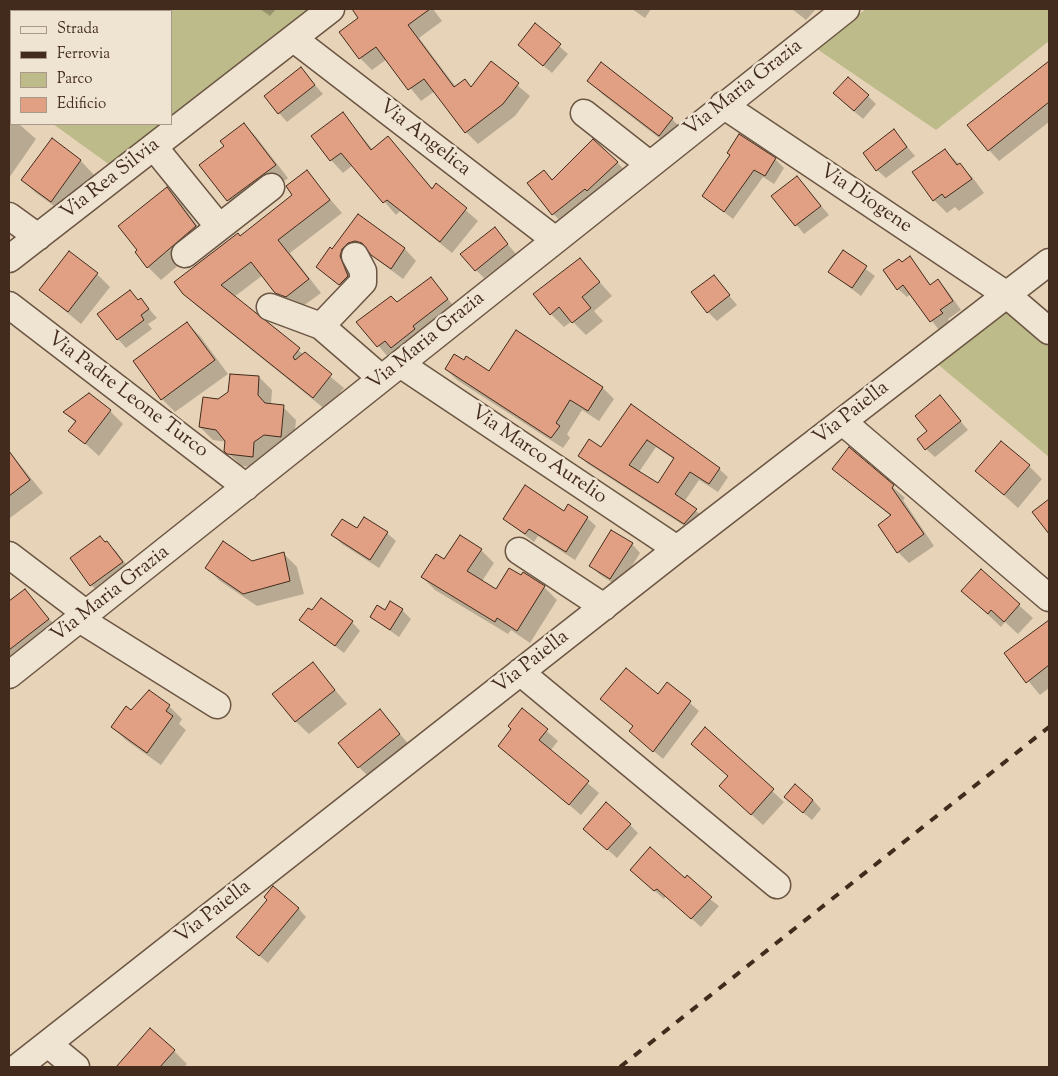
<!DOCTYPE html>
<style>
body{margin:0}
#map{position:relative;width:1058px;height:1076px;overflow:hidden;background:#e7d4b8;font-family:"Sorts Mill Goudy",serif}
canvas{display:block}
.frame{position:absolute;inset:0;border:10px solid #422b1c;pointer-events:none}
.legend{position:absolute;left:10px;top:10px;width:162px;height:115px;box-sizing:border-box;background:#efe3d1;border:1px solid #aa9989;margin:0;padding:6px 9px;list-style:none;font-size:15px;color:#422b1c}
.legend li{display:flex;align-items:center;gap:10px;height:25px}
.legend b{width:25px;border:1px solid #aa9989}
</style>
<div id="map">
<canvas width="1058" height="1076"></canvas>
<div class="frame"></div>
<ul class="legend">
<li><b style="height:6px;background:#efe3d1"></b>Strada</li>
<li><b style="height:6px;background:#422b1c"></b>Ferrovia</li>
<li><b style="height:14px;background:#bdbb8a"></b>Parco</li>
<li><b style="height:14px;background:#e1a083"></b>Edificio</li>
</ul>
</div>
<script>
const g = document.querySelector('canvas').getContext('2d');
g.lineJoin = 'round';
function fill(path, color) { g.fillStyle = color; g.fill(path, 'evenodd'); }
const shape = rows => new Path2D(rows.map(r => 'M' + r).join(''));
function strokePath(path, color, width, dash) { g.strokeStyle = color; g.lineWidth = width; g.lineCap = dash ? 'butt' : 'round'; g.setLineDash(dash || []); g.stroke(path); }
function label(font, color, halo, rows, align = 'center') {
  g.font = font + ' "Sorts Mill Goudy",serif'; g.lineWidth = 5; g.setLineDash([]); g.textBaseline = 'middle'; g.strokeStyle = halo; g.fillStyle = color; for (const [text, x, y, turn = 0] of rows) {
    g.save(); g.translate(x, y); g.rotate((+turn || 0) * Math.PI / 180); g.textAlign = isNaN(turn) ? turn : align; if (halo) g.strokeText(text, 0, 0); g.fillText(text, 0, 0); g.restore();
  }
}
fill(shape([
 [9,9,315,9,171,122,171,11,11,11,11,94,9,92],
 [866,9,1049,9,1049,41,936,130,814,47],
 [53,124,169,124,114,168],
 [1012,309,1049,340,1049,457,935,362]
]), '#bdbb8a');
fill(shape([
 [260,9,276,9,270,16],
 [357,9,389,9,394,15,402,9,433,9,442,21,419,38,456,87,472,88,491,63,530,96,515,116,478,144,466,132,435,91,421,101,387,59,372,70,360,58,360,18,354,10],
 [632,9,651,9,645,18],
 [792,9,816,9,806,20],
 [535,25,568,54,552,73,528,53],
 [1047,64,1049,66,1049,122,999,161,989,150],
 [300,68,323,94,287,122,279,113],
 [589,81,672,119,685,132,672,148,602,94],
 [868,96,876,104,863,119,843,102],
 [343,114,373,150,388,138,433,189,437,185,478,221,452,253,400,211,396,215,353,165,343,173,331,160],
 [9,117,11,118,11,124,19,124,36,139,9,178],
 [244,124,257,138,288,178,241,214,228,200,201,165,226,147],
 [894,131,915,156,886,178,877,170],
 [52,140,81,161,94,175,65,214,36,193,22,180],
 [945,150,973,178,984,193,959,211,955,207,947,213,934,200],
 [732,156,775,159,784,168,774,184,763,177,733,219,703,196],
 [617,162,628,174,565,225,553,214,544,172,553,180],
 [307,172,342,213,290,253,321,293,299,309,290,305,263,275,234,297,344,388,326,410,197,306,184,293,240,237,294,195],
 [797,177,829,215,804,234,773,196],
 [167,189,180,202,208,240,161,280,148,267,139,250],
 [358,216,405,249,416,261,403,279,367,252,352,295,317,267,333,250],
 [495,229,516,254,484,278,476,270],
 [843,252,875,276,861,296,830,272],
 [910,258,931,285,938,280,946,289,961,310,948,319,950,322,939,330,911,294,907,297,898,289,902,263],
 [580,260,612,296,594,311,603,321,586,335,572,321,564,327,551,314],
 [97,274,110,287,81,324,40,290],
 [714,277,737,305,717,321,708,312],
 [430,278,458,311,389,358,358,322,397,304],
 [130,292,139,301,141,300,157,318,148,324,152,329,126,348,118,339],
 [187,323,200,336,228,374,175,412,162,399],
 [517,332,603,388,614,399,599,421,582,410,567,434,570,438,563,448,457,380,446,369,464,362,490,373],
 [259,377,272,390,271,405,283,407,296,420,293,450,266,469,242,466,226,451,227,442,213,440,200,427,219,401],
 [940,397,968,430,935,457,926,449,929,431],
 [631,406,719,469,728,477,718,492,699,480,684,502,705,518,694,532,588,464,579,456,602,448],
 [656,447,675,460,658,485,639,472],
 [110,411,123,424,99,456,70,430,76,423,65,412],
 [849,448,905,498,903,500,934,546,909,563,898,552,892,517,833,469],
 [9,451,43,493,10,518,9,516],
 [1029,466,1042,479,1018,508,977,471],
 [587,518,596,526,575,560,538,536,534,542,504,519],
 [358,530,387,533,396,541,379,568,342,544,333,535],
 [106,543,116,551,131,571,100,593,91,585],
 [632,544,640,553,619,587,599,574,591,566],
 [481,550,494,563,482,581,496,591,523,573,544,587,557,600,530,643,511,630,508,634,435,590,422,577,444,561],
 [284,554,297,567,304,594,257,606,220,581,207,568,252,562],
 [981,571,1033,618,1018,634,1005,622,1001,627,963,591],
 [25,590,61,633,9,666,9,603],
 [402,610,411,619,399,637,371,617,385,612],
 [301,620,352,622,360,631,344,653],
 [1049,621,1049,688,1040,695,1006,654],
 [313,664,347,704,309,734,295,721],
 [668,684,699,711,663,759,630,731],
 [139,701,169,706,182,719,179,724,186,730,161,765,126,740,112,727,132,711],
 [522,710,558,741,550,751,599,793,581,815,511,756,513,729],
 [380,711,412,748,372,780,359,767],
 [705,729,784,802,763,825,732,797,729,777],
 [813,800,821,809,812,820,794,805],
 [630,825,638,833,617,858,596,839],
 [631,870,685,880,719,906,701,927,666,896,664,899],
 [269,900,298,908,306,917,268,963,246,945],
 [174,1051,187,1064,184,1067,122,1067,120,1065]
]), '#0003');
const building = shape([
 [352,9,430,9,408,25,454,87,465,79,471,87,491,61,519,83,503,104,465,133,424,79,408,90,376,47,359,59,339,32,358,18,352,9],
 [535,23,561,44,543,66,518,45,535,23],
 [1049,61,1049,102,988,151,967,125,1049,61],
 [601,62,673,118,659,136,587,81,601,62],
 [301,67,315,85,278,114,264,96,301,67],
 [848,77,869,95,854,111,833,93,848,77],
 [343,112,371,150,388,136,432,189,436,183,467,208,440,242,387,200,383,203,341,153,330,161,311,136,343,112],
 [244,123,276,165,227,201,199,165,224,146,220,141,244,123],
 [894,129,907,147,876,171,863,153,894,129],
 [739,134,776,158,765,176,754,170,724,212,702,196,730,155,727,153,739,134],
 [52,138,81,160,51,202,21,180,52,138],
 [593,139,618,162,587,191,585,189,552,215,527,183,544,170,552,180,593,139],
 [945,149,957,165,960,163,972,179,945,198,942,194,933,201,912,172,945,149],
 [307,170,330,200,278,240,309,279,286,297,275,293,251,262,221,285,300,348,293,357,295,360,305,352,332,374,313,398,183,294,174,282,238,233,240,236,292,195,286,186,307,170],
 [797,176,821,206,795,226,771,196,797,176],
 [167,187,196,226,147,268,135,252,137,250,118,226,167,187],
 [358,214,405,248,391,269,371,255,362,243,355,241,348,243,342,249,340,256,348,276,339,285,316,267,330,247,332,249,358,214],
 [495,227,508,244,475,271,460,254,495,227],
 [843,250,867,266,852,288,828,272,843,250],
 [69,251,98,273,68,312,39,290,69,251],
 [910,256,930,285,938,279,953,301,940,310,943,313,930,322,903,285,897,290,883,270,899,259,902,262,910,256],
 [580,258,600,282,582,297,591,308,572,323,559,307,550,315,533,294,580,258],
 [714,275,730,295,707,313,691,292,714,275],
 [431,277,448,299,413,326,415,329,391,348,385,341,377,347,356,322,391,296,397,302,431,277],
 [130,290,138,300,141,298,149,309,141,315,144,320,117,340,97,314,130,290],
 [187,322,215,360,161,400,133,361,187,322],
 [516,330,603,387,588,411,570,400,556,423,560,426,551,438,445,369,454,354,464,360,466,356,489,371,516,330],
 [230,374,259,376,258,395,265,403,284,405,281,437,264,435,254,442,253,457,227,454,224,451,225,441,216,430,199,427,203,397,218,399,228,392,230,374],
 [89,393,111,410,85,444,68,431,76,421,63,412,89,393],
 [940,395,961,421,925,450,917,439,927,431,915,416,940,395],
 [631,404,720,468,709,484,690,472,675,494,697,509,684,524,578,456,589,439,601,447,631,404],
 [647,440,674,458,658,483,629,465,647,440],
 [1001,441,1030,465,1004,495,975,471,1001,441],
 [849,447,894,485,892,488,924,534,897,553,878,525,891,515,832,469,849,447],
 [9,451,30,480,9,496,9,451],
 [525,485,564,511,568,504,588,517,566,552,529,529,525,534,503,519,525,485],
 [1049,499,1049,534,1032,512,1049,499],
 [364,517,388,532,370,560,331,535,342,519,357,528,364,517],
 [611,530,633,543,610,579,589,566,611,530],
 [460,535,482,549,467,571,496,589,509,568,521,575,523,572,545,586,517,631,497,618,495,622,421,577,436,554,444,559,460,535],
 [100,536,105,542,107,541,123,562,90,586,70,558,100,536],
 [223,541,252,561,284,552,290,581,243,594,205,568,223,541],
 [981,569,1020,604,1004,622,991,610,988,614,961,591,981,569],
 [25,589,49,619,9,650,9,601,25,589],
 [321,598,353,621,335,646,299,620,308,608,312,610,321,598],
 [390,601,403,609,390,630,370,617,377,605,385,610,390,601],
 [1049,620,1049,665,1026,683,1004,653,1049,620],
 [313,662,335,690,295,722,272,694,313,662],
 [626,668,658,694,667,682,691,701,653,752,629,731,633,726,600,699,626,668],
 [149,690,170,705,166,711,173,716,147,753,111,727,126,706,131,710,149,690],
 [522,708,548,729,539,740,589,781,569,805,498,746,511,729,508,726,522,708],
 [380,709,400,734,358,768,338,743,380,709],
 [705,727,774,789,751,815,719,786,728,776,691,744,705,727],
 [795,784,813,800,803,813,784,797,795,784],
 [606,802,631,824,607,850,583,829,606,802],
 [650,847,685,878,687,875,712,897,691,919,657,889,654,891,630,870,650,847],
 [273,886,299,908,259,956,236,937,267,900,264,897,273,886],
 [150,1028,175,1050,160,1067,116,1067,150,1028]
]);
fill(building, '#e1a083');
strokePath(building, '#422b1c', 1);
const minor = shape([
 [294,39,554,239],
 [723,105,1007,295,1049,331],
 [584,113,649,164],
 [154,147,219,227],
 [9,216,38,237],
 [185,254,271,187],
 [9,259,331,9],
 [9,305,246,487],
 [270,307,321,326,381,378],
 [321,326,363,282,363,271,355,256],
 [400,364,677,549],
 [843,422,1049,598],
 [519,551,604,607],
 [9,555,88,615],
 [81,620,217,705],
 [520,672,777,885],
 [9,675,846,9],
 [48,1044,76,1067],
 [18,1067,677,549,1049,262]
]);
strokePath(minor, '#6b5543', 29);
strokePath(minor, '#efe3d1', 26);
strokePath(shape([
 [620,1067,1049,727]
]), '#422b1c', 4, [9, 9]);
label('20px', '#422b1c', '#efe3d1', [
 ["Via Maria Grazia",744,89,-38],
 ["Via Angelica",424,139,38],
 ["Via Rea Silvia",111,180,-38],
 ["Via Diogene",865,200,34],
 ["Via Maria Grazia",427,342,-39],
 ["Via Padre Leone Turco",127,396,37],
 ["Via Paiella",852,414,-38],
 ["Via Marco Aurelio",538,456,34],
 ["Via Maria Grazia",111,595,-38],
 ["Via Paiella",532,663,-38],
 ["Via Paiella",214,913,-38]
]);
</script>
